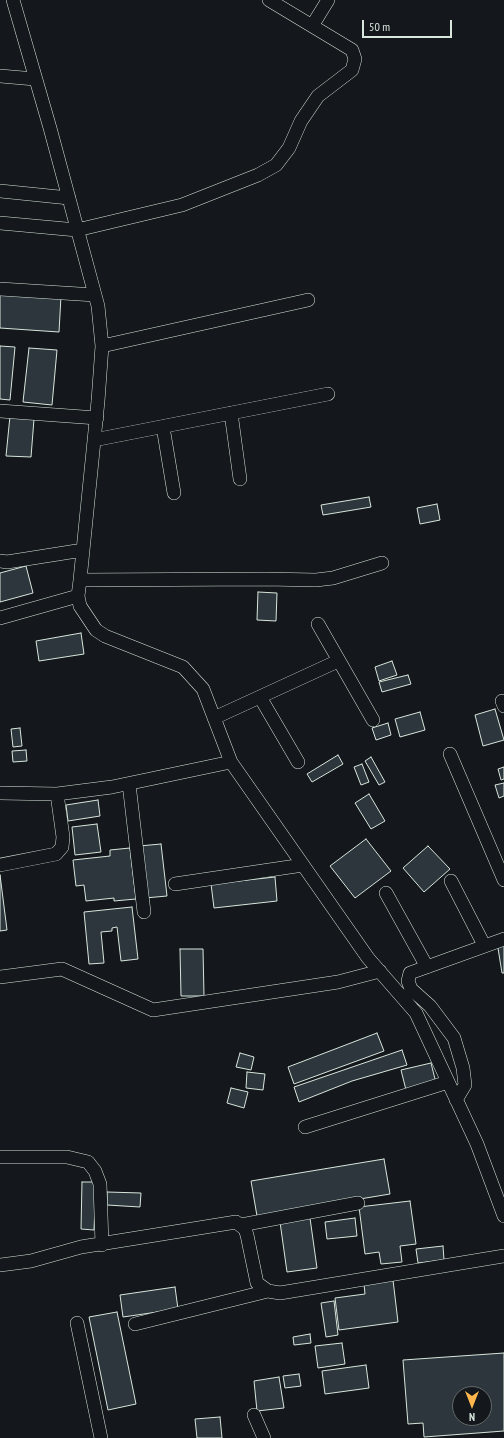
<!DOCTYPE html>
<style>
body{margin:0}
#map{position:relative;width:504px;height:1438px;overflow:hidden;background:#14181c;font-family:"PT Sans Narrow",sans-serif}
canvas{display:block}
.north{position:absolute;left:452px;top:1386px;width:40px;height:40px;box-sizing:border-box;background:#14181c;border:1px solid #626a69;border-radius:50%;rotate:180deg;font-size:11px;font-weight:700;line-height:16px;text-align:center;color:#d8e6dc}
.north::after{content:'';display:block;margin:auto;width:14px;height:18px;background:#ffb74d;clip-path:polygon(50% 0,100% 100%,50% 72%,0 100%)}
.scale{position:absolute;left:362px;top:20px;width:90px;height:18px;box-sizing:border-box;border:2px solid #d8e6dc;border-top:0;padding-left:5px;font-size:12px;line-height:14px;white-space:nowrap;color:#d8e6dc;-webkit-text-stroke:3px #14181c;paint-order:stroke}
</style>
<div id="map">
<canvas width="504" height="1438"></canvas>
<div class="north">N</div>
<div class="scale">50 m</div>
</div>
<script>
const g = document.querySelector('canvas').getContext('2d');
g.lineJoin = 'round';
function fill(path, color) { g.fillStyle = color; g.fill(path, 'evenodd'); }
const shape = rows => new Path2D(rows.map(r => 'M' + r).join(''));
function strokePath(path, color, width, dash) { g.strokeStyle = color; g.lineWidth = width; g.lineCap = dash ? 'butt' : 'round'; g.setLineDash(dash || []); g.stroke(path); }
const building = shape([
 [0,292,61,296,59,332,0,328,0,292],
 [0,346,15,347,10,400,0,399,0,346],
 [29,348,57,350,52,405,23,402,29,348],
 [10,416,34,419,31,457,6,456,10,416],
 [369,497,371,507,323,515,321,505,369,497],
 [437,504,440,520,420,524,417,508,437,504],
 [26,566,33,593,0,602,0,573,26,566],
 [258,592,277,593,276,621,257,620,258,592],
 [81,633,84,654,39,661,36,641,81,633],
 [392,661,397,675,379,681,375,667,392,661],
 [408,675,411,684,382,692,379,682,408,675],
 [495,709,504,740,483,746,475,715,495,709],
 [420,712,425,730,400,737,395,719,420,712],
 [388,723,391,735,376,740,372,728,388,723],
 [20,728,22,746,13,747,11,729,20,728],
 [26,750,27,761,13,762,12,751,26,750],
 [338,755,343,764,312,782,307,774,338,755],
 [371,757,385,782,379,785,365,761,371,757],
 [362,764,369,782,361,785,354,767,362,764],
 [504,767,504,779,501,780,498,769,504,767],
 [504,783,504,796,499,798,495,785,504,783],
 [369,794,385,821,371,829,355,803,369,794],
 [98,800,100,816,68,821,66,805,98,800],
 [97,824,101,852,75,855,72,827,97,824],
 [366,839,391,871,355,898,330,866,366,839],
 [161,844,167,896,145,898,139,846,161,844],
 [428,846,450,869,424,892,403,868,428,846],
 [130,848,136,899,114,901,114,898,86,901,84,885,76,886,73,860,110,856,110,850,130,848],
 [0,875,7,930,0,931,0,875],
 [275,877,277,901,214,908,211,884,275,877],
 [132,907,138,959,121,961,117,927,112,928,112,931,101,932,104,963,89,964,84,912,132,907],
 [504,940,504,973,502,973,497,942,504,940],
 [180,949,203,949,204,996,181,996,180,949],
 [377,1033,384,1051,294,1084,288,1067,377,1033],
 [402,1050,407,1065,352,1081,299,1102,294,1087,402,1050],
 [240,1053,254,1057,251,1070,236,1067,240,1053],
 [431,1063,436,1083,406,1090,401,1070,431,1063],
 [247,1072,265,1074,263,1090,246,1088,247,1072],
 [231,1088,248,1092,244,1108,227,1103,231,1088],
 [384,1159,390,1194,257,1216,251,1181,384,1159],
 [82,1182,96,1182,94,1230,81,1229,82,1182],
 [107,1192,141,1193,140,1207,107,1205,107,1192],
 [410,1201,416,1244,400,1246,402,1262,381,1264,379,1252,365,1254,359,1207,410,1201],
 [310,1218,317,1268,287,1272,280,1222,310,1218],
 [355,1218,357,1236,327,1239,325,1222,355,1218],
 [443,1246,444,1260,418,1263,416,1249,443,1246],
 [393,1280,398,1322,339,1330,335,1298,365,1294,364,1284,393,1280],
 [175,1287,178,1309,123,1317,120,1295,175,1287],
 [334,1301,338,1335,326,1337,321,1303,334,1301],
 [117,1312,136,1404,108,1410,89,1317,117,1312],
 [310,1334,311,1343,294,1345,293,1337,310,1334],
 [342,1343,345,1364,318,1368,315,1346,342,1343],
 [504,1353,504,1431,424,1437,423,1423,408,1424,403,1360,504,1353],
 [460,1394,484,1394,484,1418,460,1418,460,1394],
 [366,1365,369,1388,325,1394,322,1371,366,1365],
 [299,1374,301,1386,285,1388,283,1376,299,1374],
 [279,1377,284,1408,257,1411,254,1381,279,1377],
 [220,1417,222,1438,197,1438,195,1419,220,1417]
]);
fill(building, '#2c363c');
strokePath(building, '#d8e6dc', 1);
const minor = shape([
 [13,0,50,128,98,306,102,346,98,401,80,580,78,596,80,606,96,630,105,636,183,667,203,689,231,762],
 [312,26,328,0],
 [0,76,35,79],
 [0,191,69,198],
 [0,223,77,230,182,205,258,175,276,165,289,148,301,121,318,96,352,70,355,59,352,50,269,0],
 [0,289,95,295],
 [102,346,308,300],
 [0,411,97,418],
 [231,413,240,479],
 [163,427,174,493],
 [94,440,328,394],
 [0,561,7,562,83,550],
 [80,580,265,579,316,580,333,578,382,563],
 [0,618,78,596],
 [318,624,373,720],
 [260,697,298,762],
 [502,701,504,706],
 [214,718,338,661],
 [450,754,504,880],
 [129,784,144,912],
 [0,793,57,794,112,787,231,762,368,958,416,1013,477,1144,504,1216],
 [0,865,56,854,62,847,63,837,57,794],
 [451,881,484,945],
 [175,884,303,865],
 [386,893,427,967],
 [0,977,62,969,153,1010,338,982,380,971],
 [456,1100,465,1085,463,1068,454,1038,430,1006,411,989,408,981,410,973,504,939],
 [305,1127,448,1082],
 [0,1157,67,1157,88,1162,95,1171,100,1184,102,1245],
 [241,1225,358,1203],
 [0,1265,31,1261,81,1247,236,1222,245,1229,247,1235,257,1283,268,1291,280,1293,504,1256],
 [77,1323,101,1438],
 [135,1324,268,1291],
 [254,1415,264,1438]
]);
strokePath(minor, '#d8e6dc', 14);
strokePath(minor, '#14181c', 13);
</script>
